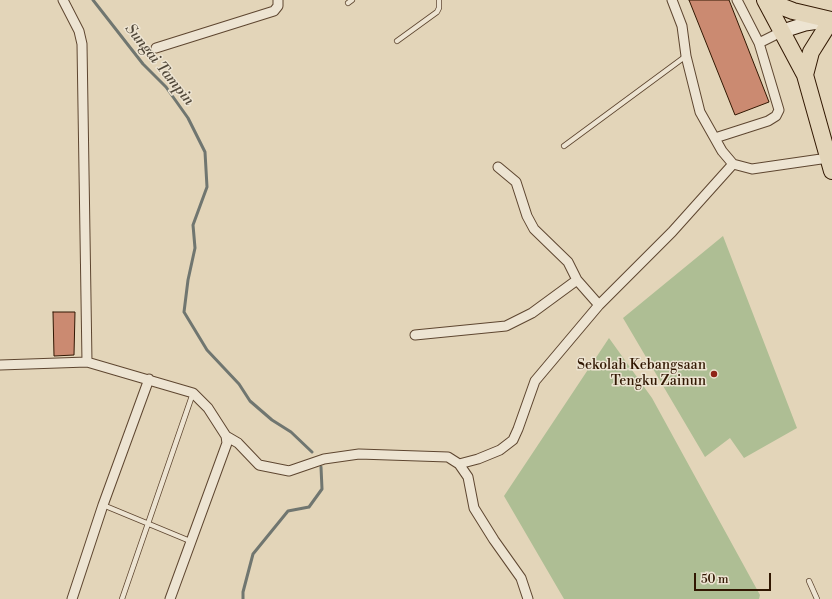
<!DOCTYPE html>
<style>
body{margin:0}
#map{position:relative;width:832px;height:599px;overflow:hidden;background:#e3d5b9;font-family:"Libre Bodoni",serif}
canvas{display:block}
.scale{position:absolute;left:694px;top:573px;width:77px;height:18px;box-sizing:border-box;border:2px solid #311702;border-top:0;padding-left:5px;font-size:12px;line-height:14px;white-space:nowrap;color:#311702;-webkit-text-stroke:3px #ede4d2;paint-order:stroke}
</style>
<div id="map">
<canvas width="832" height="599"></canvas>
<div class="scale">50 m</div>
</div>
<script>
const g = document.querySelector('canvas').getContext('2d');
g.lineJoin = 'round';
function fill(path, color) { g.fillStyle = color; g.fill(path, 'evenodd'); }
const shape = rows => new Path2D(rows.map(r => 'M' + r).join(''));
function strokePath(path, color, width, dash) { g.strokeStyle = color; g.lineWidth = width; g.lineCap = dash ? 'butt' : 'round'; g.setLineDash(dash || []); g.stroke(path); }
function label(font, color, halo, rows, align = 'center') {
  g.font = font + ' "Libre Bodoni",serif'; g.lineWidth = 3; g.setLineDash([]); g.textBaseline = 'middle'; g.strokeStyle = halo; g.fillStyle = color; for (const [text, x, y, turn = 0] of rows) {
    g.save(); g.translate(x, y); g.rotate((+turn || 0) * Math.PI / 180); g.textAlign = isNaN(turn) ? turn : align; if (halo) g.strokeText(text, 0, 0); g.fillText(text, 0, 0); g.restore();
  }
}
fill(shape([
 [723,236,797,428,744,458,730,438,705,457,623,318],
 [609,338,652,398,760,595,759,599,564,599,504,496]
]), '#aebe94');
strokePath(shape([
 [93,0,143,64,166,87,188,118,205,152,207,187,193,225,195,248,188,280,184,312,207,350,239,384,250,401,272,420,291,432,312,452],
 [243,599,243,592,253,554,288,511,309,507,322,489,321,467]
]), '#707670', 3);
const building = shape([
 [689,0,729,0,769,102,735,115,689,0],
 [53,312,75,312,74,355,54,356,53,312]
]);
fill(building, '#cb8a71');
strokePath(building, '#311702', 1);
const lane = shape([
 [348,3,352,0],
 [397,41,437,12,439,8,439,0],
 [564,146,686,56],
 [103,505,190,541],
 [809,581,817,599],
 [122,599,193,393]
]);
const street = shape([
 [63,0,79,31,82,44,87,362],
 [672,0,682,26,686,56,700,112,722,151,733,164,752,169,828,158],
 [759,43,783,31],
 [156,48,274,11,278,6,278,0],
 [715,138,768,121,776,116,779,110,759,43,737,0],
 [498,167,516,182,527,216,534,229,568,262,577,280,599,305,672,232,733,164],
 [415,335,506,326,532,313,577,280],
 [0,365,87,362,193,393,208,408,226,436,227,443,170,599],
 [226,436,238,443,259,465,289,471,324,459,359,454,448,457,459,464,468,477,474,508,494,540,521,578,528,599],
 [459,464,478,459,500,450,513,440,518,429,535,381,599,305],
 [72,599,103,505,149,379]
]);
const secondary = shape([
 [783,31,805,24,826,21]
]);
const highway = shape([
 [765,0,805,75,832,171],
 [765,0,793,11,831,20,811,52,805,75]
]);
strokePath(lane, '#5e4630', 6);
strokePath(street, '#5e4630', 11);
strokePath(secondary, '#311702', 15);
strokePath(highway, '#311702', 18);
strokePath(lane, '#ede4d2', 4.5);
strokePath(street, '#ede4d2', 9);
strokePath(secondary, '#ede4d2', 13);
strokePath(highway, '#e3d5b9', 16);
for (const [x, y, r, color] of [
 [714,374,4,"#8f2418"]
]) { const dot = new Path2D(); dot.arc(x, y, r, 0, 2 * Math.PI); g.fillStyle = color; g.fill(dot); strokePath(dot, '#ede4d2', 1.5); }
label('14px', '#311702', '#ede4d2', [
 ["Sekolah Kebangsaan",706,366],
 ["Tengku Zainun",706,382]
], 'right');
label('italic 15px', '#504739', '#ede4d2', [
 ["Sungai Tampin",159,65,51]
]);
</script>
